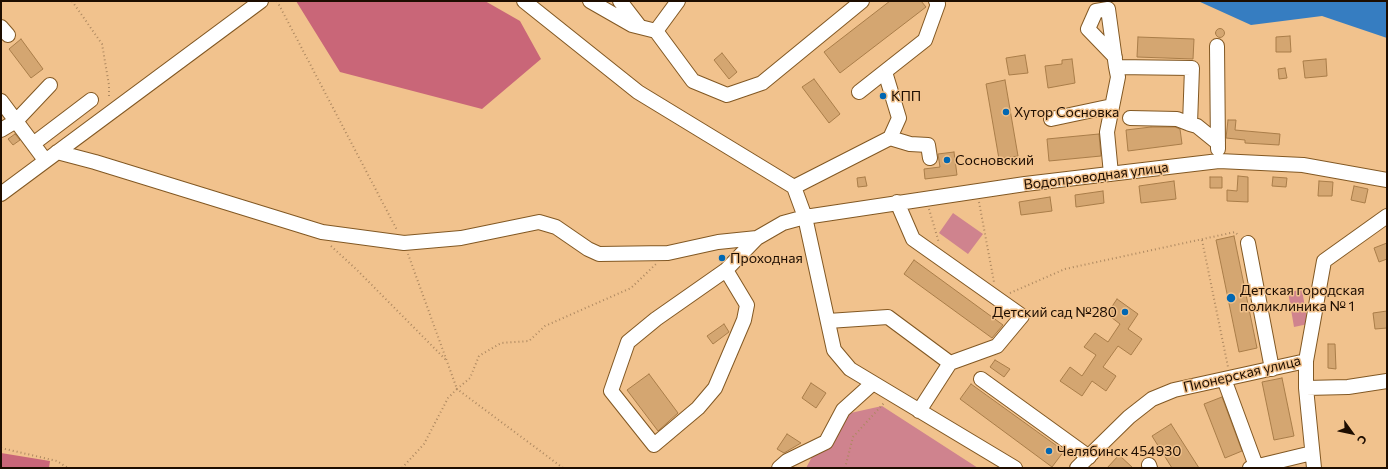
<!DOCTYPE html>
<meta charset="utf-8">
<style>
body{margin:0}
#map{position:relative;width:1388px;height:469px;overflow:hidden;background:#f1c28d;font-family:Commissioner,sans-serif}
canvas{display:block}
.frame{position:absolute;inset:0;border:2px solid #1d0d00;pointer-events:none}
.north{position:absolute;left:1332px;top:413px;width:40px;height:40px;-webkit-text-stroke:3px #f1c28d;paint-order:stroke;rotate:123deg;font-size:11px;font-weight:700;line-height:16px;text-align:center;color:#1d0d00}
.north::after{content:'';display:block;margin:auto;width:14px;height:18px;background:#1d0d00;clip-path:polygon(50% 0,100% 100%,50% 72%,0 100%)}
</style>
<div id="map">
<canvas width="1388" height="469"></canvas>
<div class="frame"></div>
<div class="north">С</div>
</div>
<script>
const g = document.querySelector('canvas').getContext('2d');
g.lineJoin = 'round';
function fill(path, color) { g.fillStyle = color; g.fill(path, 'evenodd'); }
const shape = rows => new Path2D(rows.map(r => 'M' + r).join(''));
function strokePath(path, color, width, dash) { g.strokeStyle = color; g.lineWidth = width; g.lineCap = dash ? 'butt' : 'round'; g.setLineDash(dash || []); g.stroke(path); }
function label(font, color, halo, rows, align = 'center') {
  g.font = font + ' Commissioner,sans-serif'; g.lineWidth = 3; g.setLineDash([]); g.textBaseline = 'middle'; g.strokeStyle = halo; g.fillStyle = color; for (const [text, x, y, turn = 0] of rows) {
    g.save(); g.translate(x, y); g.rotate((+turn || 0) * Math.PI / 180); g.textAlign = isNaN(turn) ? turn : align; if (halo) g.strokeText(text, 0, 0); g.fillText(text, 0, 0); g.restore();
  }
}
fill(shape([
 [953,213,983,234,968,254,939,233],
 [1302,290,1308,324,1294,327,1288,292],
 [882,406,978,468,806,468,819,444,846,414]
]), '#cf838e');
fill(shape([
 [296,1,485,1,520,21,541,59,482,109,340,72],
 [1,453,50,461,49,468,1,468]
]), '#c96678');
fill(shape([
 [1198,1,1387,1,1387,38,1322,16,1251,25]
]), '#367dc1');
const building = shape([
 [890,1,921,1,926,7,840,73,824,52,890,1],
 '1215.5 33a4.5 4.5 0 1 1 9 0a4.5 4.5 0 1 1-9 0Z',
 [1290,36,1291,52,1276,52,1276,37,1290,36],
 [1138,37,1194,39,1193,59,1137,57,1138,37],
 [21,39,43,69,31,78,9,49,21,39],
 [722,53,737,72,729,79,714,60,722,53],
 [1025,55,1028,73,1009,75,1006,58,1025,55],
 [1072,59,1075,83,1048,88,1045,66,1062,64,1062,60,1072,59],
 [1326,59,1327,76,1305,78,1303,61,1326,59],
 [1285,68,1287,78,1279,79,1278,69,1285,68],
 [814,79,840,114,829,123,802,87,814,79],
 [1005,80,1018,156,999,159,986,84,1005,80],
 [1228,120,1236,120,1235,130,1280,134,1279,145,1245,143,1245,140,1226,138,1228,120],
 [1151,127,1175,127,1180,129,1182,144,1128,151,1126,130,1151,127],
 [15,134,20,140,13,145,8,139,15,134],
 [1099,134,1101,156,1049,161,1047,139,1099,134],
 [954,152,957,175,925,179,924,169,940,167,938,154,954,152],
 [1238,176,1248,177,1248,202,1227,201,1227,190,1237,191,1238,176],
 [865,177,867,186,858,187,857,178,865,177],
 [1210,177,1222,177,1222,188,1210,188,1210,177],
 [1273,177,1287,178,1286,187,1272,186,1273,177],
 [1174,181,1176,199,1141,203,1139,186,1174,181],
 [1319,181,1333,182,1332,196,1318,196,1319,181],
 [1354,186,1368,189,1365,203,1351,200,1354,186],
 [1103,191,1104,203,1076,207,1075,195,1103,191],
 [1050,197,1052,211,1021,215,1019,202,1050,197],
 [1234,236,1257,348,1239,352,1216,240,1234,236],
 [1387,243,1387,259,1379,262,1374,248,1387,243],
 [914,260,1003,325,992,338,904,274,914,260],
 [1117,299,1138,314,1128,329,1142,339,1131,355,1118,346,1103,367,1116,376,1106,391,1092,381,1082,396,1060,381,1070,367,1082,376,1096,355,1084,347,1095,333,1108,342,1120,324,1107,314,1117,299],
 [1387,311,1387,328,1375,329,1373,313,1387,311],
 [724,324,729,332,713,344,707,336,724,324],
 [1328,344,1335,344,1336,369,1328,368,1328,344],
 [995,360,1010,369,1004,377,990,367,995,360],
 [649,374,678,413,658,431,627,390,649,374],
 [1282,378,1294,436,1274,440,1262,382,1282,378],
 [811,383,826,393,816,408,802,398,811,383],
 [971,384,1064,451,1052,467,960,399,971,384],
 [1222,397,1242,451,1225,458,1204,404,1222,397],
 [1171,424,1199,468,1172,468,1152,436,1171,424],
 [787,434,801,443,784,453,777,449,787,434],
 [1119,455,1133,468,1107,468,1119,455]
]);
fill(building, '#d4a671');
strokePath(building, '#a97d49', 1);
const minor = shape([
 [524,1,638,92,794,187,805,217,834,350,850,369,1015,468],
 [590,1,632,25,656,31,693,81,727,95,762,83,862,1],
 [620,1,640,27],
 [1,27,8,35],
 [656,31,678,1],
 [1217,46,1218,149],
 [1115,57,1088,29,1096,11,1108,9,1116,67],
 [859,92,925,40,938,4,936,1],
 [1,101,45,160],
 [1130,118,1177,119,1190,124],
 [1051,119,1112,106],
 [1,130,16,121,50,85],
 [890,138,910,144,928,145,930,158],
 [33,144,91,100],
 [57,152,95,162,322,232,404,243,461,238,539,222,556,227,588,249,599,254,668,253,718,242,757,238],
 [1111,174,1107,132,1118,77,1116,67,1192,68,1190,124,1197,126,1218,143],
 [794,187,890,138,899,118,885,72],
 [1,194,261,1],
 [897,202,913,239,1022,316,997,346,950,363],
 [1248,243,1272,369],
 [726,270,747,305,744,320,715,388,698,408,654,445,611,391,628,342,656,319,726,270,757,238,783,223,805,217,1025,184,1219,161,1303,165,1387,180],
 [828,321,888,317,950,363,919,411],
 [1306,361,1306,388,1314,468],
 [981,379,1089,457],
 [1224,379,1256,466],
 [1306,388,1348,387,1387,381],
 [1149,465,1150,468],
 [779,468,787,461,826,442,843,410,873,383],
 [1077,468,1129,417,1152,399,1174,390,1306,361,1324,261,1387,216],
 [1250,468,1312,453]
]);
strokePath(minor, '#825823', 16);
strokePath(shape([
 [72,1,102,44,109,85,109,99],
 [277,1,397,230],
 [979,202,994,282],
 [929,209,939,243],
 [1202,240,1228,367],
 [331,246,357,270,447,361],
 [1010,293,1065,269,1235,232,1239,236],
 [1,448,57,461,68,468],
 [402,468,424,444,448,398,457,389,408,254],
 [563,468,457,389,470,378,479,356,501,343,529,341,545,326,631,288,656,264],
 [845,468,853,437,884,403]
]), '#ad8860', 2, [1, 3]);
strokePath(minor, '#fff', 14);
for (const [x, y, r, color] of [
 [883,96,4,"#0067b3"],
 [1006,112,4,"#0067b3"],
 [947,160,4,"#0067b3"],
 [722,258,4,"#0067b3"],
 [1231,298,5,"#0067b3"],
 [1125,312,4,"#0067b3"],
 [1049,451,4,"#0067b3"]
]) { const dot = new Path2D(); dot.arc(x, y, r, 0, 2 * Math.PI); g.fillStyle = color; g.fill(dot); strokePath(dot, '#f1c28d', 1.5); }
label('14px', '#1d0d00', '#f1c28d', [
 ["КПП",891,96],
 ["Хутор Сосновка",1014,112],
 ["Сосновский",955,160],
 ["Проходная",730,258],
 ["Детская городская",1240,290],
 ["поликлиника № 1",1240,306],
 ["Детский сад №280",1117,312,"right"],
 ["Челябинск 454930",1057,451]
], 'left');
label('14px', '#1d0d00', '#f1c28d', [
 ["Водопроводная улица",1096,176,-7],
 ["Пионерская улица",1242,374,-13]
]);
</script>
